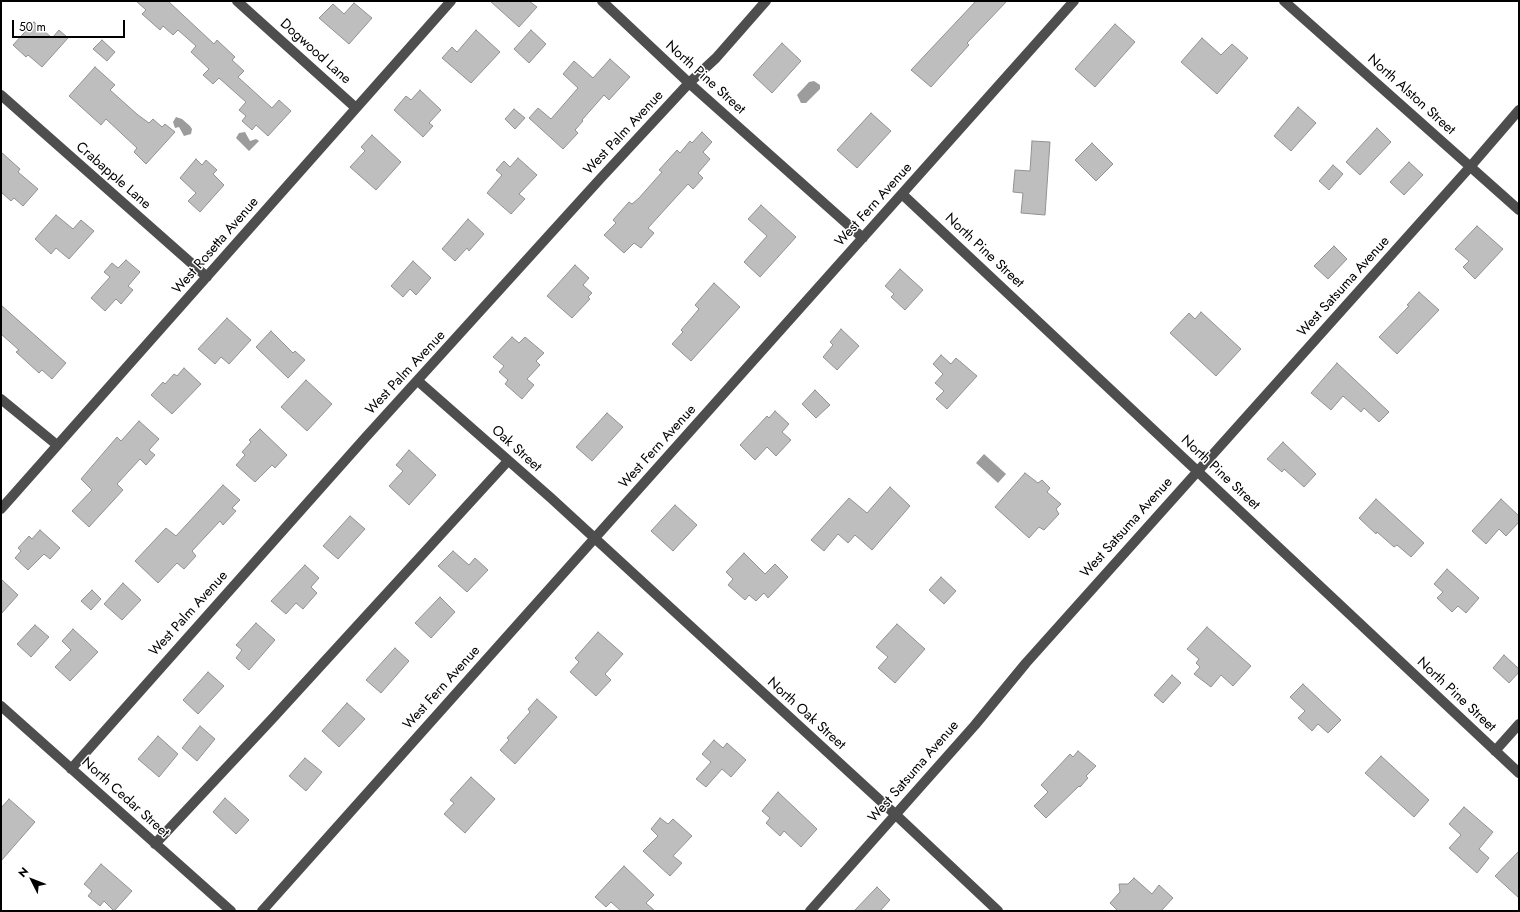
<!DOCTYPE html>
<style>
body{margin:0}
#map{position:relative;width:1520px;height:912px;overflow:hidden;background:#fff;font-family:Jost,sans-serif}
canvas{display:block}
.frame{position:absolute;inset:0;border:2px solid #000;pointer-events:none}
.north{position:absolute;left:12px;top:860px;width:40px;height:40px;-webkit-text-stroke:3px #fff;paint-order:stroke;rotate:312deg;font-size:11px;font-weight:700;line-height:16px;text-align:center;color:#000}
.north::after{content:'';display:block;margin:auto;width:14px;height:18px;background:#000;clip-path:polygon(50% 0,100% 100%,50% 72%,0 100%)}
.scale{position:absolute;left:12px;top:20px;width:113px;height:18px;box-sizing:border-box;border:2px solid #000;border-top:0;padding-left:5px;font-size:12px;line-height:14px;white-space:nowrap;color:#000;-webkit-text-stroke:3px #fff;paint-order:stroke}
</style>
<div id="map">
<canvas width="1520" height="912"></canvas>
<div class="frame"></div>
<div class="north">N</div>
<div class="scale">50 m</div>
</div>
<script>
const g = document.querySelector('canvas').getContext('2d');
g.lineJoin = 'round';
function fill(path, color) { g.fillStyle = color; g.fill(path, 'evenodd'); }
const shape = rows => new Path2D(rows.map(r => 'M' + r).join(''));
function strokePath(path, color, width, dash) { g.strokeStyle = color; g.lineWidth = width; g.lineCap = dash ? 'butt' : 'round'; g.setLineDash(dash || []); g.stroke(path); }
function label(font, color, halo, rows, align = 'center') {
  g.font = font + ' Jost,sans-serif'; g.lineWidth = 3; g.setLineDash([]); g.textBaseline = 'middle'; g.strokeStyle = halo; g.fillStyle = color; for (const [text, x, y, turn = 0] of rows) {
    g.save(); g.translate(x, y); g.rotate((+turn || 0) * Math.PI / 180); g.textAlign = isNaN(turn) ? turn : align; if (halo) g.strokeText(text, 0, 0); g.fillText(text, 0, 0); g.restore();
  }
}
fill(shape([
 [814,81,820,85,820,89,806,103,801,103,797,95,809,82],
 [176,117,182,119,190,126,192,129,191,134,184,136,179,127,175,128,173,122],
 [245,132,250,141,256,139,259,141,249,151,236,138,239,133],
 [984,454,1006,474,998,483,976,463]
]), '#9c9c9c');
const building = shape([
 [136,1,168,1,214,44,217,40,235,57,232,60,244,71,238,77,272,108,279,100,291,111,268,136,256,125,252,130,242,121,246,116,239,110,246,102,219,78,213,84,203,75,209,69,191,52,196,46,178,30,173,35,163,26,160,30,142,14,146,10,136,1],
 [490,1,529,1,537,7,519,27,490,1],
 [976,1,1007,1,967,43,969,45,931,87,911,70,976,1],
 [354,3,372,18,349,44,319,18,333,4,344,14,354,3],
 [34,22,52,38,59,30,68,38,42,67,28,55,26,57,13,45,34,22],
 [1115,24,1135,42,1095,87,1075,69,1115,24],
 [476,30,500,52,471,83,442,58,452,47,457,52,476,30],
 [531,30,546,44,529,63,514,49,531,30],
 [1202,38,1221,55,1232,44,1248,58,1217,94,1181,62,1202,38],
 [102,40,115,52,107,61,93,49,102,40],
 [782,43,801,61,772,93,753,75,782,43],
 [610,59,630,77,609,100,604,95,582,120,583,121,575,130,578,133,563,149,529,118,538,108,551,119,578,88,563,74,574,61,593,78,610,59],
 [95,67,115,85,110,90,138,115,149,123,153,119,162,127,165,124,175,132,146,164,134,152,137,148,106,119,101,125,69,96,95,67],
 [420,90,441,110,429,123,433,126,423,137,394,110,406,96,411,100,420,90],
 [1298,107,1316,123,1291,151,1274,136,1298,107],
 [514,109,525,118,515,129,505,119,514,109],
 [871,113,891,131,857,168,837,150,871,113],
 [1377,128,1391,142,1360,175,1346,162,1377,128],
 [702,132,712,142,703,152,710,159,698,173,703,178,693,189,688,184,648,228,654,233,641,248,634,243,624,253,604,235,616,223,613,220,629,202,632,204,639,198,662,172,659,170,677,150,680,153,690,141,692,143,702,132],
 [372,135,401,162,376,190,350,167,365,151,361,147,372,135],
 [1032,141,1050,142,1045,215,1021,213,1023,193,1013,192,1015,170,1030,171,1032,141],
 [1092,143,1113,164,1096,181,1075,160,1092,143],
 [1,152,20,169,18,172,38,189,23,206,14,198,11,201,1,192,1,152],
 [518,158,537,175,519,194,525,199,511,214,487,193,502,175,496,170,504,161,510,167,518,158],
 [196,159,202,165,206,160,217,170,213,174,224,185,200,212,188,201,196,193,180,178,196,159],
 [1409,162,1423,175,1404,195,1390,182,1409,162],
 [1333,165,1343,174,1329,190,1319,181,1333,165],
 [761,205,796,237,760,277,744,262,767,236,748,219,761,205],
 [56,215,73,229,81,220,94,231,69,259,56,248,51,254,35,239,56,215],
 [468,219,484,234,469,251,467,248,455,261,442,249,468,219],
 [1477,226,1503,249,1475,279,1463,267,1469,261,1455,249,1477,226],
 [1334,246,1347,259,1328,279,1314,266,1334,246],
 [126,260,140,272,128,286,133,290,121,304,116,299,105,311,91,298,110,277,104,272,112,263,118,268,126,260],
 [413,261,431,278,416,295,410,289,403,297,391,286,413,261],
 [575,265,589,278,583,285,592,293,588,297,590,299,572,318,547,296,575,265],
 [900,269,923,290,905,310,891,297,894,294,885,286,900,269],
 [714,283,740,307,691,361,672,344,683,332,681,330,699,309,695,305,714,283],
 [1419,292,1439,310,1397,354,1379,337,1409,306,1407,305,1419,292],
 [1,305,66,363,52,379,42,370,39,373,16,352,19,350,1,334,1,305],
 [1201,312,1241,349,1216,376,1170,333,1189,313,1195,319,1201,312],
 [227,318,251,340,229,364,221,357,215,364,198,349,227,318],
 [841,329,859,346,837,370,823,357,833,345,830,342,841,329],
 [271,331,293,353,295,351,305,360,288,378,256,347,271,331],
 [512,337,519,343,525,337,544,353,536,361,540,365,527,379,534,385,522,399,505,384,508,380,499,372,504,366,493,357,512,337],
 [941,355,951,364,956,358,977,376,947,409,936,399,944,391,935,383,943,374,933,364,941,355],
 [1337,363,1389,412,1379,422,1364,408,1361,412,1343,396,1331,410,1311,393,1337,363],
 [184,368,201,384,172,414,151,395,163,382,165,384,174,374,177,376,184,368],
 [306,380,332,404,307,431,281,407,306,380],
 [815,390,830,405,816,418,802,404,815,390],
 [775,411,789,424,782,432,791,440,776,456,767,447,755,460,740,445,767,416,769,418,775,411],
 [607,413,623,427,592,461,576,447,607,413],
 [139,421,159,439,149,450,155,455,146,465,140,459,117,484,123,490,89,527,72,511,92,490,81,479,117,437,121,441,139,421],
 [260,429,287,455,275,468,272,465,255,482,236,465,245,455,242,452,251,442,249,440,260,429],
 [1283,442,1316,474,1304,487,1284,469,1282,472,1267,459,1283,442],
 [409,450,436,475,409,505,389,486,403,471,396,465,409,450],
 [1025,473,1038,483,1042,480,1050,488,1047,492,1061,504,1056,509,1059,514,1044,530,1039,527,1029,538,995,507,1025,473],
 [223,485,240,500,232,508,236,511,223,525,220,521,192,551,196,556,184,569,177,563,158,583,135,561,166,528,176,536,223,485],
 [890,487,910,506,872,550,855,535,848,543,838,534,824,551,811,540,849,498,867,513,890,487],
 [1376,499,1424,543,1411,557,1397,545,1394,547,1377,532,1376,534,1359,518,1376,499],
 [1501,499,1519,516,1519,522,1506,536,1499,529,1486,544,1472,531,1501,499],
 [675,505,697,525,673,551,651,531,675,505],
 [350,516,365,529,338,559,323,546,350,516],
 [40,530,60,548,50,559,44,554,28,570,15,558,21,551,18,548,29,536,32,539,40,530],
 [453,551,469,565,475,558,488,570,467,592,438,566,453,551],
 [744,553,765,574,775,564,788,577,768,598,764,593,756,601,749,595,745,600,728,585,733,579,726,572,744,553],
 [305,565,319,578,311,587,317,593,303,609,296,603,286,614,271,601,305,565],
 [1447,569,1479,598,1466,613,1458,606,1452,612,1437,598,1443,592,1434,584,1447,569],
 [941,577,956,591,944,604,929,590,941,577],
 [1,579,18,595,1,614,1,579],
 [123,583,141,600,122,620,104,604,123,583],
 [92,590,101,599,91,610,81,601,92,590],
 [440,597,455,612,431,638,415,623,440,597],
 [256,623,275,640,249,670,236,658,242,650,236,645,256,623],
 [897,624,925,649,895,683,878,668,888,657,876,647,897,624],
 [35,625,49,637,31,657,17,644,35,625],
 [1207,627,1251,666,1233,686,1221,675,1211,687,1194,674,1200,667,1196,663,1199,659,1187,649,1207,627],
 [73,629,98,652,70,681,55,667,71,650,62,641,73,629],
 [598,632,623,654,605,674,611,680,596,696,570,672,579,662,575,658,598,632],
 [395,648,409,661,381,693,366,680,395,648],
 [1504,655,1519,669,1519,672,1509,683,1493,668,1504,655],
 [208,672,224,686,198,714,183,700,208,672],
 [1172,675,1181,683,1163,703,1154,695,1172,675],
 [1303,684,1341,720,1328,733,1318,724,1312,731,1298,718,1305,711,1290,697,1303,684],
 [537,699,557,717,515,764,500,750,509,740,507,738,530,712,528,709,537,699],
 [347,703,365,719,339,747,322,731,347,703],
 [200,726,215,739,197,761,182,748,200,726],
 [158,736,178,754,159,777,138,759,158,736],
 [714,740,723,748,727,743,746,760,731,777,722,769,706,787,696,779,711,762,702,754,714,740],
 [1078,751,1096,766,1086,776,1088,778,1080,787,1079,786,1046,818,1034,806,1048,792,1041,785,1070,754,1073,757,1078,751],
 [1381,756,1429,800,1414,817,1365,773,1381,756],
 [305,758,322,772,306,791,289,776,305,758],
 [471,777,495,799,465,833,444,814,454,803,450,800,471,777],
 [778,792,817,829,801,847,784,831,780,836,766,823,770,818,762,811,778,792],
 [225,798,249,820,236,834,213,812,225,798],
 [9,799,35,822,1,861,1,808,9,799],
 [1464,807,1493,832,1479,849,1489,858,1477,873,1449,848,1461,835,1449,824,1464,807],
 [660,818,668,824,673,819,692,836,673,856,682,863,670,876,643,851,658,836,651,829,660,818],
 [1519,851,1519,898,1495,876,1519,851],
 [101,864,132,891,114,911,104,901,100,906,88,896,92,891,84,884,101,864],
 [624,866,654,895,646,903,655,911,621,911,611,902,606,907,595,897,624,866],
 [1134,878,1152,894,1159,885,1173,898,1161,911,1118,911,1110,903,1120,892,1119,884,1128,884,1134,878],
 [877,887,890,900,880,911,854,911,877,887]
]);
fill(building, '#bebebe');
strokePath(building, '#929292', 1);
strokePath(shape([
 [237,1,356,108],
 [602,1,689,83,863,238],
 [1284,1,1519,210],
 [1,95,207,277],
 [902,194,1519,773],
 [418,381,551,498,896,815,998,911],
 [1,399,57,445],
 [1,509,451,1],
 [1,706,231,911],
 [1495,751,1519,724],
 [71,769,365,438,600,179,689,83,716,58,766,1],
 [155,844,271,720,507,462],
 [262,911,1074,1],
 [810,911,975,725,1026,663,1470,167,1519,110]
]), '#4e4e4e', 10);
label('14px', '#000', '#fff', [
 ["Dogwood Lane",315,52,42],
 ["North Pine Street",705,78,42],
 ["North Alston Street",1411,95,42],
 ["West Palm Avenue",624,133,-47],
 ["Crabapple Lane",113,176,41],
 ["West Fern Avenue",874,205,-48],
 ["West Rosetta Avenue",216,246,-49],
 ["North Pine Street",984,251,43],
 ["West Satsuma Avenue",1344,287,-48],
 ["West Palm Avenue",406,373,-47],
 ["West Fern Avenue",658,447,-48],
 ["Oak Street",516,449,42],
 ["North Pine Street",1220,473,43],
 ["West Satsuma Avenue",1127,528,-48],
 ["West Palm Avenue",189,614,-48],
 ["West Fern Avenue",442,688,-48],
 ["North Pine Street",1456,695,43],
 ["North Oak Street",806,714,42],
 ["West Satsuma Avenue",914,772,-49],
 ["North Cedar Street",125,798,42]
]);
</script>
